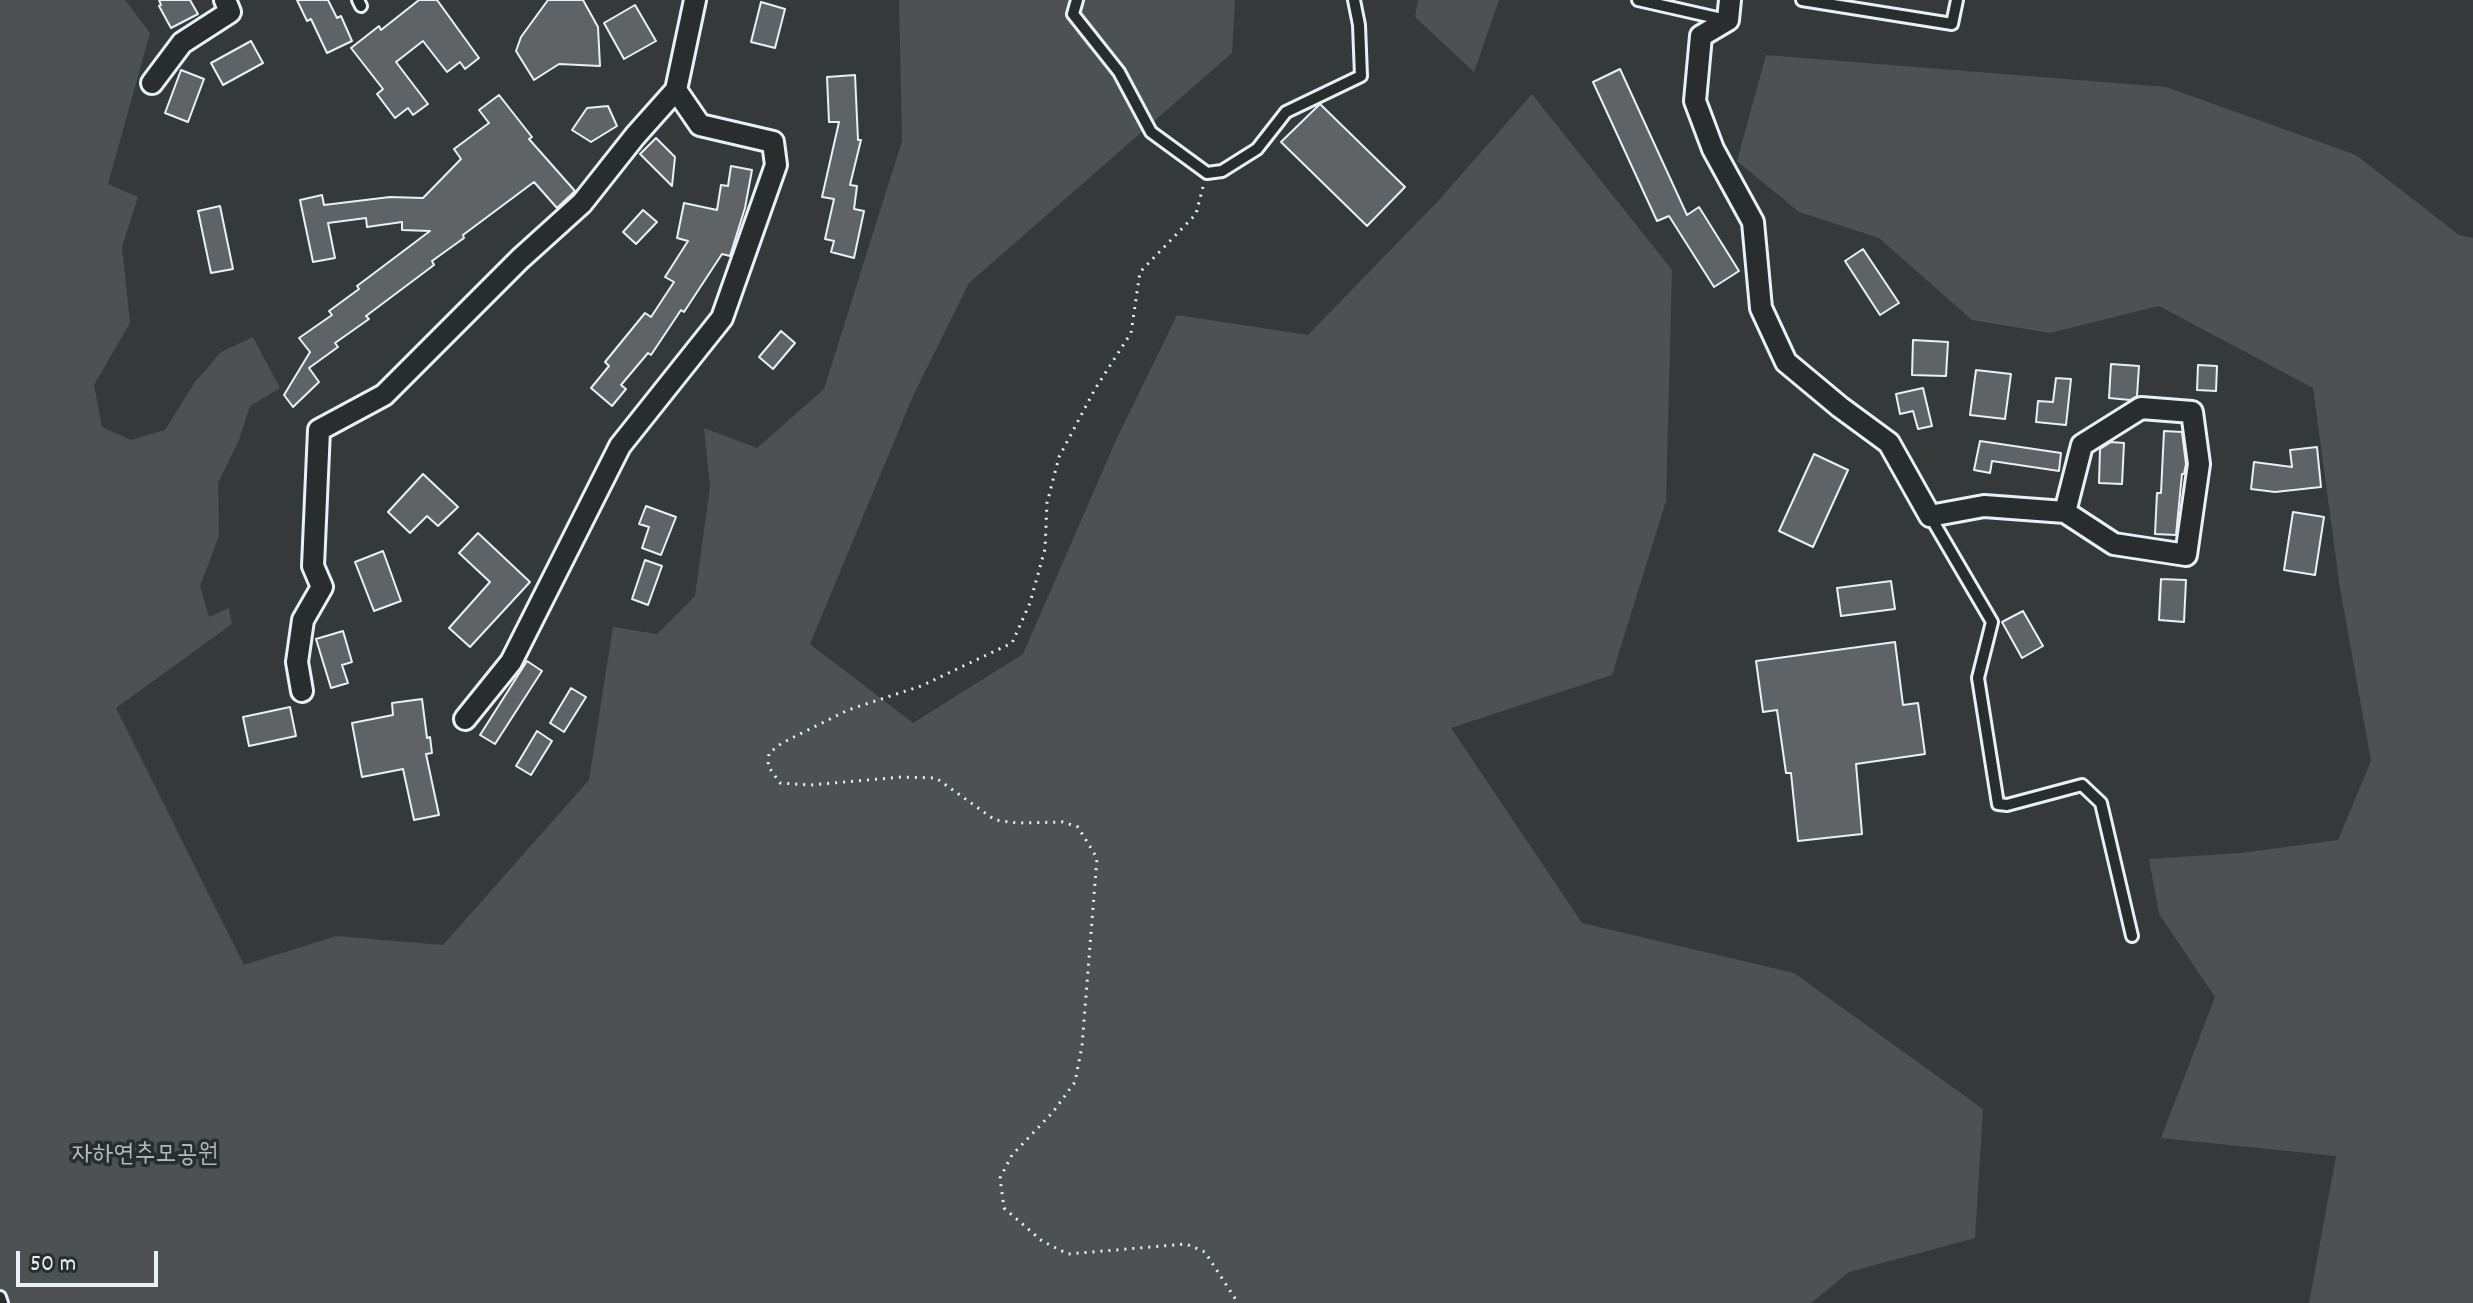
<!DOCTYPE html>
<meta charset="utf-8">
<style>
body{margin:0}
#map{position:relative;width:2473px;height:1303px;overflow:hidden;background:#35393a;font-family:Dekko,sans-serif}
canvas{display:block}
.scale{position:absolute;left:16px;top:1251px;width:142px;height:36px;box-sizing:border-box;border:4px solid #e8f1f8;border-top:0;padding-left:10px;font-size:24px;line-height:28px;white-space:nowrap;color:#e8f1f8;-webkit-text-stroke:6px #2a2d2e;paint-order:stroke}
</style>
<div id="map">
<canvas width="2473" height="1303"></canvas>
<div class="scale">50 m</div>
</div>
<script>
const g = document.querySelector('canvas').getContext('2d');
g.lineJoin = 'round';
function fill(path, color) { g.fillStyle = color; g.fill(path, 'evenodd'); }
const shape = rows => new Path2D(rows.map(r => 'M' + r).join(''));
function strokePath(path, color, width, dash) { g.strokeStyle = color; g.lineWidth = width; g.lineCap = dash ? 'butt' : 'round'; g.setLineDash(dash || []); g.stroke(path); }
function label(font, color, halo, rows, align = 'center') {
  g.font = font + ' Dekko,"Poor Story",sans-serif'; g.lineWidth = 7; g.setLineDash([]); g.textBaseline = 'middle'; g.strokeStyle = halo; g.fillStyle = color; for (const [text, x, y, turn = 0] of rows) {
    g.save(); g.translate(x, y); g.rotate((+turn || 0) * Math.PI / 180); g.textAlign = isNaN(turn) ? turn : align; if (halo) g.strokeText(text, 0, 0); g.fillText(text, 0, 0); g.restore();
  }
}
fill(shape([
 [0,0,125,0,150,33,108,184,138,197,122,247,130,323,94,385,102,427,131,440,165,430,195,382,221,352,253,337,280,388,250,406,239,440,218,483,219,536,200,586,209,617,229,608,232,624,116,708,244,965,336,936,443,945,589,780,613,627,657,634,695,596,710,487,704,428,757,448,824,389,902,141,899,0,1235,0,1232,53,969,283,913,396,810,644,913,723,1023,654,1117,438,1177,315,1308,335,1439,200,1532,94,1672,270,1666,501,1612,675,1451,728,1582,923,1794,973,1983,1109,1975,1238,1849,1272,1811,1303,0,1303],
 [1418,0,1499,0,1474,72,1415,17],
 [1766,55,2166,87,2356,155,2459,235,2473,238,2473,1303,2309,1303,2336,1156,2161,1138,2215,997,2159,914,2149,859,2241,853,2338,840,2371,761,2340,588,2313,388,2159,306,2050,333,1972,320,1879,238,1799,212,1737,161]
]), '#4d5152');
const building = shape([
 [159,0,190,0,198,14,171,28,159,6,161,5,159,0],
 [297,0,328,0,337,18,341,16,352,41,327,53,311,19,307,21,297,0],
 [419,0,437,0,479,58,465,69,460,62,447,72,423,41,396,62,428,104,413,115,408,108,395,118,377,94,383,89,351,48,379,26,381,30,419,0],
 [548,0,583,0,598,27,600,66,559,64,534,80,516,51,521,37,548,0],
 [761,2,785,9,775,48,751,42,761,2],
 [635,5,656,41,624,59,604,23,635,5],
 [251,41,263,63,223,85,211,63,251,41],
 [1620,69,1687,215,1699,207,1739,271,1714,287,1669,216,1657,221,1593,82,1620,69],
 [181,70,204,79,188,122,165,113,181,70],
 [855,75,858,140,861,140,850,185,857,186,854,209,864,211,854,258,831,252,834,241,825,239,834,199,822,197,839,122,829,122,827,77,855,75],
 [499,95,532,137,529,139,575,191,557,208,534,182,463,235,464,238,432,261,434,265,366,316,369,319,335,343,338,347,309,368,319,382,293,407,284,395,310,352,299,338,332,315,329,311,359,289,357,286,430,231,402,230,402,222,367,227,366,218,328,223,335,258,313,262,300,200,322,195,324,205,390,197,423,198,461,159,454,149,489,123,479,110,499,95],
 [1320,104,1405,187,1367,226,1281,142,1320,104],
 [608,106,617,126,591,142,572,130,587,108,608,106],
 [656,138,675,157,672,186,640,154,656,138],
 [731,166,752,170,745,208,730,256,722,254,684,312,681,310,651,355,648,353,621,385,626,389,612,406,591,388,609,366,605,362,645,313,651,317,674,282,665,277,688,241,677,238,684,203,717,210,721,185,728,186,731,166],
 [220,206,233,269,211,273,198,211,220,206],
 [643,210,657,222,636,244,623,232,643,210],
 [1863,249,1899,303,1880,315,1845,261,1863,249],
 [781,331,795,343,773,369,759,357,781,331],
 [1913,340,1948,342,1946,376,1912,375,1913,340],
 [2111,364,2139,366,2137,396,2130,400,2109,398,2111,364],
 [2198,365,2217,366,2216,391,2197,390,2198,365],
 [1976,370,2011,374,2005,419,1970,415,1976,370],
 [2056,378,2071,379,2066,425,2036,422,2038,401,2053,402,2056,378],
 [1923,388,1932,426,1918,429,1913,411,1900,414,1896,394,1923,388],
 [2164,431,2182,432,2186,464,2184,474,2182,474,2176,535,2155,534,2157,493,2161,493,2164,431],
 [1980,441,2061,453,2059,471,1992,461,1990,473,1974,470,1980,441],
 [2111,442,2124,443,2122,484,2099,483,2100,449,2111,442],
 [2317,447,2321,487,2275,492,2251,489,2254,462,2292,467,2290,450,2317,447],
 [1814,454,1848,470,1813,547,1779,531,1814,454],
 [423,474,458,507,438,526,427,516,410,533,388,512,423,474],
 [646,506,676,517,661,555,642,548,649,527,639,524,646,506],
 [2293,512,2324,517,2315,575,2284,570,2293,512],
 [478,533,530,582,470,647,449,628,490,582,459,553,478,533],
 [383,551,401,601,374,611,355,562,383,551],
 [645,560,662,566,648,605,632,599,645,560],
 [2161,579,2186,580,2184,622,2159,620,2161,579],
 [1891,581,1895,609,1841,616,1837,588,1891,581],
 [2023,611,2043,646,2022,658,2002,622,2023,611],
 [343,631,352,662,342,665,348,683,331,688,316,639,343,631],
 [1895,642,1903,705,1918,703,1925,754,1856,764,1862,834,1798,841,1791,773,1786,773,1777,710,1763,712,1756,661,1895,642],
 [527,661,542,671,495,744,480,735,527,661],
 [571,688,586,697,564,732,550,723,571,688],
 [422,699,427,738,430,737,432,753,426,754,439,815,414,820,403,769,362,777,352,723,393,715,392,703,422,699],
 [290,707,296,736,249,746,243,717,290,707],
 [537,731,552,741,531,775,516,766,537,731]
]);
fill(building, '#5f6365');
strokePath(building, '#e8f1f8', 2);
const lane = shape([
 [358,0,361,6],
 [1077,0,1073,14,1119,72,1151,132,1207,173,1222,171,1257,149,1286,112,1361,76,1359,25,1354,0],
 [1638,0,1726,20],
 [1802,0,1952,24,1957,0],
 [1930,516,1992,622,1978,678,1998,804,2007,805,2082,785,2101,803,2132,936],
 [0,1297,2,1303]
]);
const street = shape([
 [1730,0,1728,20,1701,36,1695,101,1713,149,1753,222,1761,308,1786,362,1840,407,1889,443,1930,516,1984,506,2065,512,2114,544,2186,555,2199,464,2192,412,2141,408,2082,445,2065,512],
 [152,83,182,43,230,12,225,0],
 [302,691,297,662,303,620,322,587,313,566,319,430,384,395,520,259,582,203,635,136,676,90],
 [465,719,511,662,620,446,722,318,776,165,773,142,700,125,676,90,695,0]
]);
strokePath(lane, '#e8f1f8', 16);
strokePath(street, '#e8f1f8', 26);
strokePath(shape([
 [1203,187,1196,214,1140,272,1131,333,1095,389,1059,457,1047,503,1045,549,1030,603,1012,643,921,686,848,710,782,743,769,753,768,766,780,783,810,785,902,777,936,778,995,820,1017,823,1063,822,1078,827,1097,858,1082,1046,1075,1082,1053,1112,1012,1155,1000,1178,1004,1208,1042,1241,1068,1254,1186,1244,1205,1252,1238,1303]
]), '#e8f1f8', 3, [2, 6]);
strokePath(lane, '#2a2d2e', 10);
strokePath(street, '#2a2d2e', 20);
label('26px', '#b2b9be', '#2a2d2e', [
 ["자하연추모공원",145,1157]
]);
</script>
